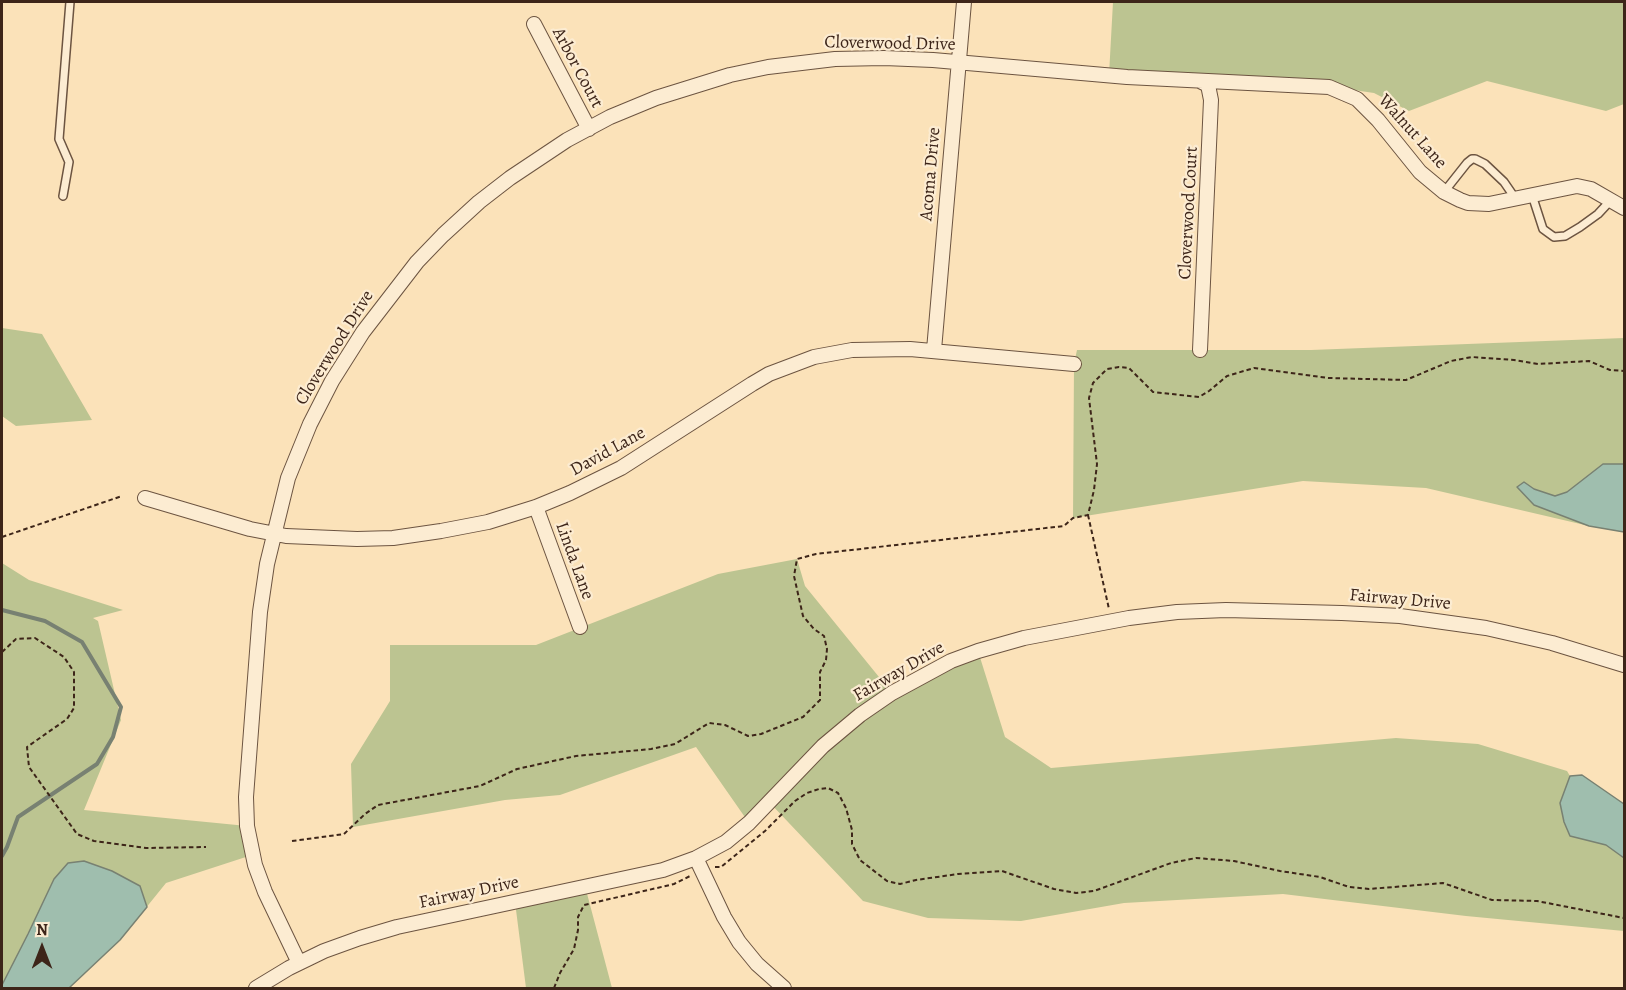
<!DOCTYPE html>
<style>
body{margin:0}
#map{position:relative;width:1626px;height:990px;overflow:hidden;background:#fbe2b9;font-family:Alegreya,serif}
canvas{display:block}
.frame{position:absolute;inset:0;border:3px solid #3d2519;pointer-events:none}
.north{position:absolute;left:12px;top:918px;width:60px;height:60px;-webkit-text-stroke:4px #fcecd2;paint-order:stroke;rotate:0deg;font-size:16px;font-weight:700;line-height:24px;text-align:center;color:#3d2519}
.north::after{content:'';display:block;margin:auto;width:21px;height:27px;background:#3d2519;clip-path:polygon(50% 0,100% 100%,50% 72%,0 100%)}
</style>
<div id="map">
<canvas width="1626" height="990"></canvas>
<div class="frame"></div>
<div class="north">N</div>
</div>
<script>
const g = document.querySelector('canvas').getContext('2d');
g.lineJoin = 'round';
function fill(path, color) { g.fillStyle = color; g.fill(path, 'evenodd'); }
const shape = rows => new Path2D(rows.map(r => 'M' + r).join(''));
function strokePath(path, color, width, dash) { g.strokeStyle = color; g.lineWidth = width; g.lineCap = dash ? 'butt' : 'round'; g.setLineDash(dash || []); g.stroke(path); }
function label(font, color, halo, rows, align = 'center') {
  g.font = font + ' Alegreya,serif'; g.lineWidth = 4.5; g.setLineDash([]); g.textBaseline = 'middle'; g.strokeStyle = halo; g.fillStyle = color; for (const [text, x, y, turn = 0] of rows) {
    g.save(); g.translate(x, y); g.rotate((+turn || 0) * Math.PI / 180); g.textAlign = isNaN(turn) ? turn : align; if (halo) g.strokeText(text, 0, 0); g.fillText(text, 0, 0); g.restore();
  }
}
fill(shape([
 [1113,2,1624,2,1624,104,1606,111,1487,81,1409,111,1374,93,1320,85,1109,75],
 [2,328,42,334,92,420,16,426,2,416],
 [1624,338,1624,532,1589,526,1426,488,1303,481,1073,518,1074,364,1077,350,1311,350],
 [797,559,805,586,892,693,978,651,1005,737,1051,768,1396,738,1478,744,1567,771,1570,776,1582,775,1624,804,1624,931,1466,916,1283,894,1124,903,1021,921,928,918,863,901,770,803,749,823,696,747,560,795,505,800,353,827,351,764,390,701,390,645,536,645,718,574],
 [2,563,29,580,123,610,93,618,98,621,121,720,84,810,247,826,252,855,166,883,120,940,68,988,2,988],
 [585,886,612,988,526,988,515,902]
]), '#bcc491');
const water = shape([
 [1603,464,1624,464,1624,532,1589,526,1534,505,1517,487,1524,482,1534,489,1555,496,1567,492,1603,464],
 [1582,775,1624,804,1624,858,1606,845,1570,836,1564,822,1560,803,1570,776,1582,775],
 [84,861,112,871,140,886,147,907,120,940,69,988,2,988,2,985,28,934,54,879,68,863,84,861]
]);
fill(water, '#9fbeae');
strokePath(water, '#788172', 1.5);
strokePath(shape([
 [2,610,45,621,82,642,121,707,113,737,97,764,18,817,7,847,2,856]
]), '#788172', 4);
const lane = shape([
 [1444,192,1467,163,1472,159,1475,159,1485,164,1504,182,1515,198],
 [1532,195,1543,229,1554,237,1565,236,1580,227,1598,214,1611,200],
 [63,196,69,162,59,139,70,2]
]);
const street = shape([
 [534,24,589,129],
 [1200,81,1208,85,1211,100,1200,350],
 [934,350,964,2],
 [145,498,250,529,286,536,357,539,393,538,441,531,488,522,536,507,570,493,621,468,752,384,769,374,814,357,852,350,910,349,1074,364],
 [536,507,580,627],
 [696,858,724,917,739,942,757,964,784,988],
 [299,963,265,892,255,865,247,826,246,797,260,612,267,564,288,478,310,424,332,381,363,332,417,262,443,235,479,202,510,178,567,140,610,117,656,98,730,75,768,67,835,59,884,58,933,60,1127,77,1329,87,1357,99,1378,120,1420,172,1444,192,1460,200,1468,203,1489,204,1577,186,1591,189,1624,208],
 [256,988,289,968,324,951,360,938,397,927,663,870,696,858,726,842,749,823,823,746,860,715,892,693,951,661,978,651,1024,638,1129,618,1177,612,1226,610,1342,613,1400,616,1486,628,1552,643,1624,665]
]);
strokePath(lane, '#6c5441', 10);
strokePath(street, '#6c5441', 16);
strokePath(shape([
 [1088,515,1109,609],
 [2,537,122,496],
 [2,652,16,639,35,638,64,657,74,672,74,708,67,719,27,747,29,767,77,834,94,841,146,848,206,847],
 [292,841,344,834,365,814,378,805,480,786,517,769,576,756,651,749,675,744,709,723,725,725,748,736,761,734,803,717,820,700,820,672,826,660,827,649,824,636,814,629,803,616,794,576,797,559,816,554,1064,526,1073,518,1088,515,1094,490,1097,464,1089,398,1093,383,1107,369,1119,367,1129,368,1153,392,1199,397,1209,391,1227,376,1254,368,1328,378,1406,380,1451,361,1472,357,1514,360,1538,364,1589,361,1610,370,1624,371],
 [715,867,721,867,765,831,795,801,807,793,819,789,828,788,838,793,846,808,852,830,852,844,860,860,887,881,900,884,916,880,958,874,1002,871,1054,889,1076,893,1094,891,1171,863,1196,858,1234,861,1280,871,1320,877,1349,887,1369,889,1443,883,1492,900,1537,901,1624,918],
 [554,988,560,973,574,949,578,930,578,917,584,905,674,884,690,876]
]), '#3d2519', 2, [4.5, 3]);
strokePath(lane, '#fcecd2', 7);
strokePath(street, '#fcecd2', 14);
label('18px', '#3d2519', '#fcecd2', [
 ["Cloverwood Drive",890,44,1],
 ["Arbor Court",577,68,62],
 ["Walnut Lane",1412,132,48],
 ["Acoma Drive",931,174,-85],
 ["Cloverwood Court",1189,213,-87],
 ["Cloverwood Drive",335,348,-58],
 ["David Lane",608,452,-29],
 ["Linda Lane",574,561,70],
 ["Fairway Drive",1400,600,5],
 ["Fairway Drive",899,672,-30],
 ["Fairway Drive",469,893,-12]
]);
</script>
